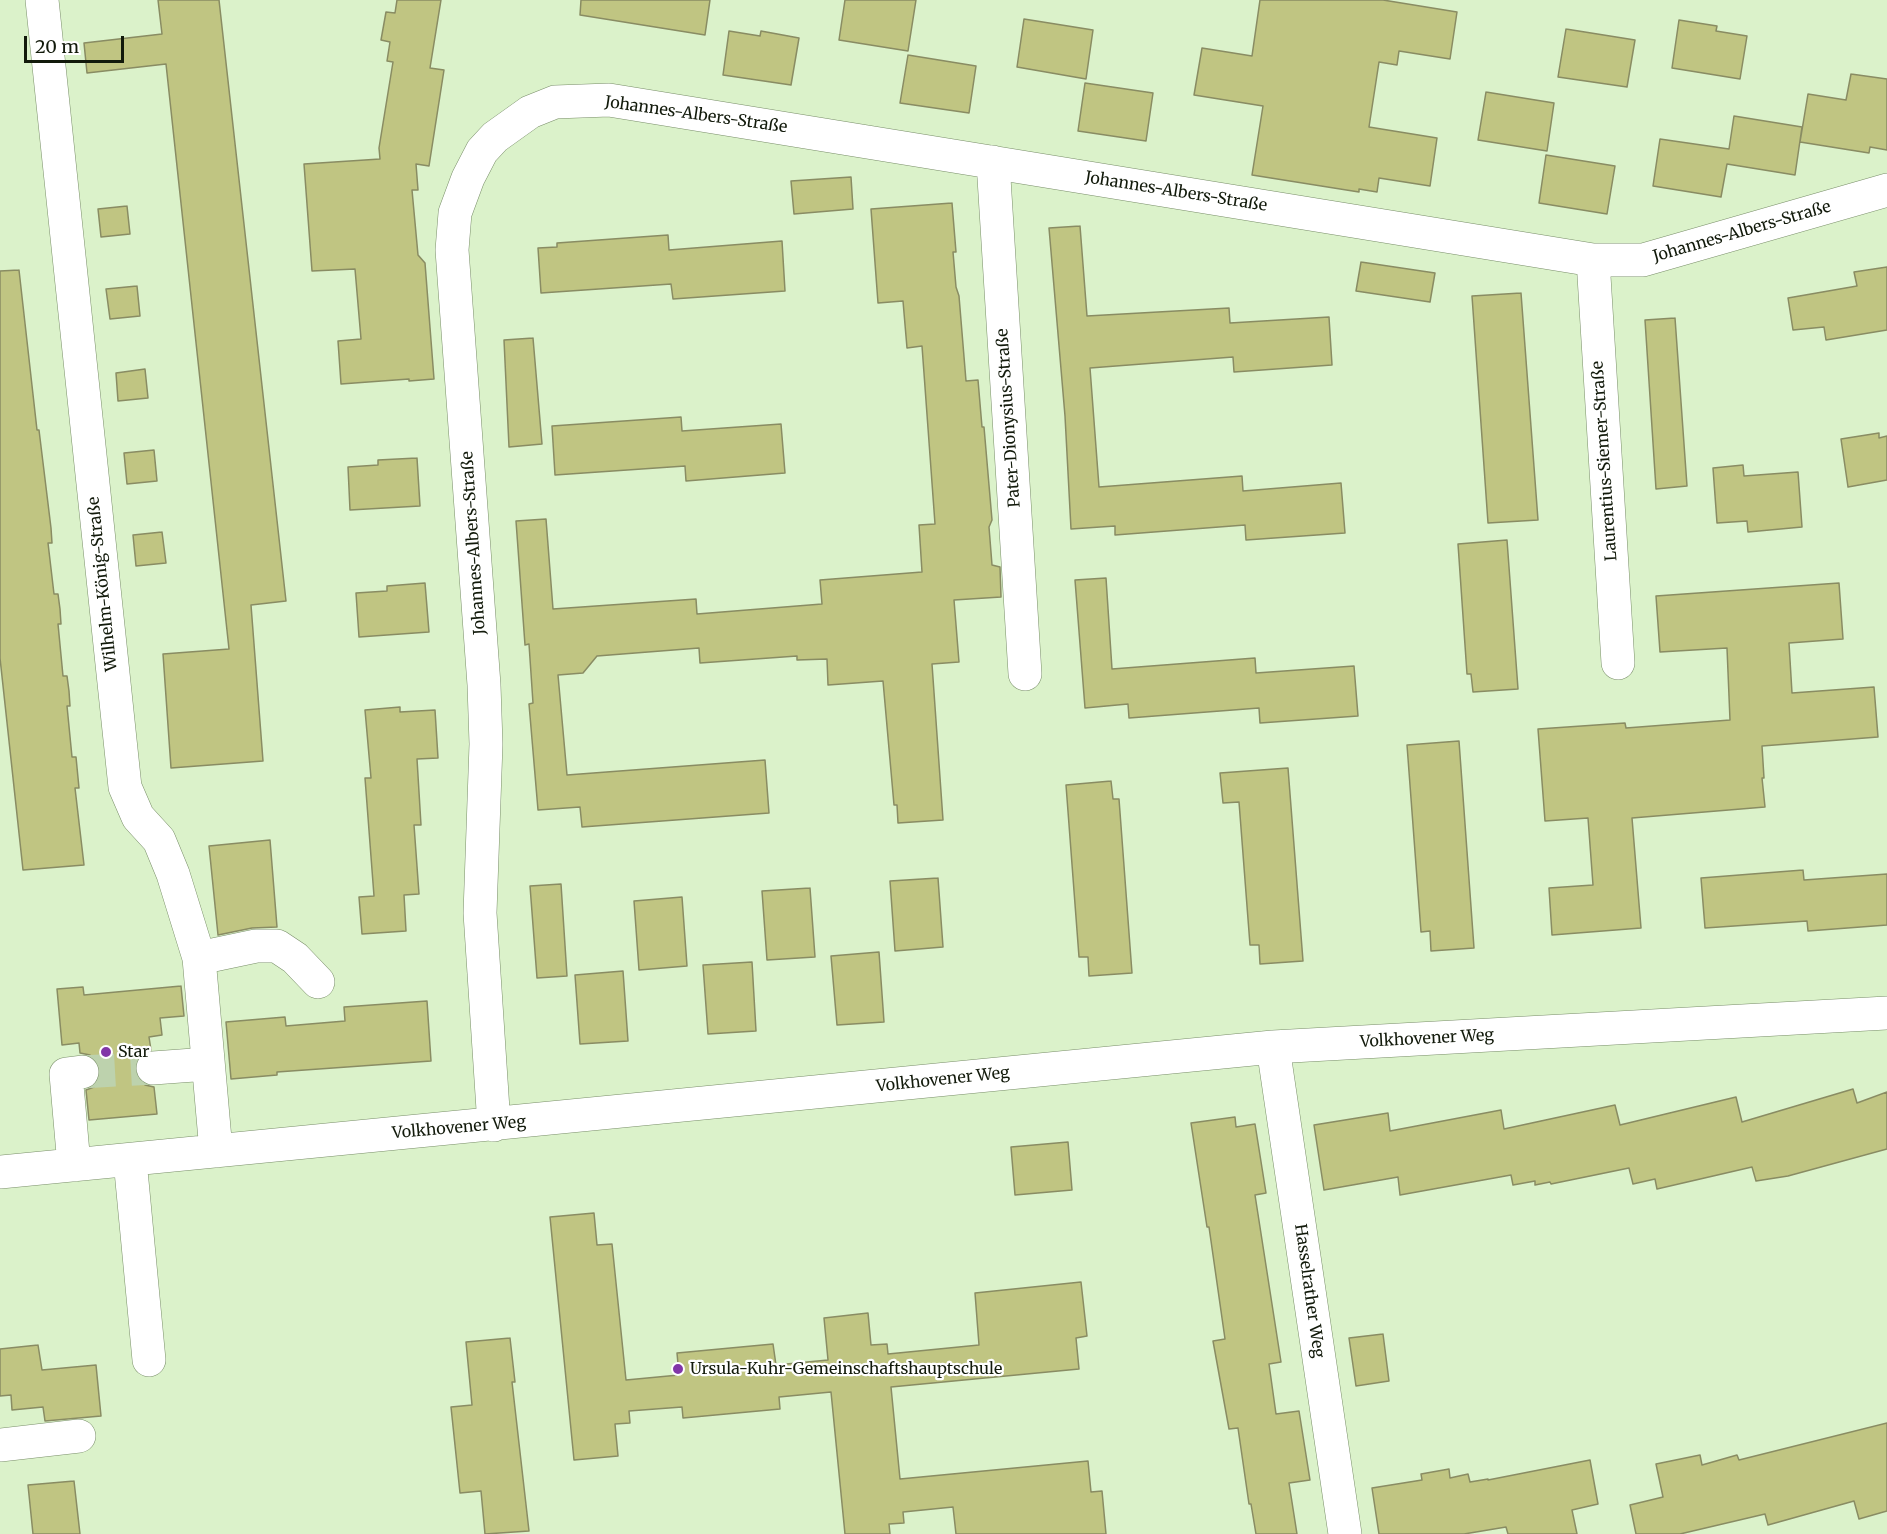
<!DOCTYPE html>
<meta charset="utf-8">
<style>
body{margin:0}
#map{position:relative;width:1887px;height:1534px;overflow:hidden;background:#dbf2ca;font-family:Merriweather,serif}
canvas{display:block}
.scale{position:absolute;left:24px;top:36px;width:100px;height:27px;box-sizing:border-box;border:3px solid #121a0b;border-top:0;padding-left:8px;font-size:18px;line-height:21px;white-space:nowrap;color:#121a0b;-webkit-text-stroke:4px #fff;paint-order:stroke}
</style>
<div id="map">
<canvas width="1887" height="1534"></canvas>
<div class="scale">20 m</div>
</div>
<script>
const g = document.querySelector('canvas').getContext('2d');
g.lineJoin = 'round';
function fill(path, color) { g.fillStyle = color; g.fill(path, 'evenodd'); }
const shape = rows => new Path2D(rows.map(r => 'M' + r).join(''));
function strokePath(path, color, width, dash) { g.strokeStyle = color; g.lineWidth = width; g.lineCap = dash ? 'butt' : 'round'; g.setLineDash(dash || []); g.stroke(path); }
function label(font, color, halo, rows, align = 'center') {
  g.font = font + ' Merriweather,serif'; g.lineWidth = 4.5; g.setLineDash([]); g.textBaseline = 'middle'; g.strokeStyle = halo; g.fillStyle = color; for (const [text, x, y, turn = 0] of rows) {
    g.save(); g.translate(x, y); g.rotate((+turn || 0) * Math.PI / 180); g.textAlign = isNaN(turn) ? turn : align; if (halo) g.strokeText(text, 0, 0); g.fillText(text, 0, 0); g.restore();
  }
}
const building = shape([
 [158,0,219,0,286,601,251,605,263,761,171,768,163,654,229,649,166,64,87,73,84,43,162,34,158,0],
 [397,0,441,0,430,68,444,70,429,166,416,164,418,190,412,190,418,255,425,263,434,379,409,381,409,379,341,384,338,341,361,339,355,269,312,271,304,164,380,159,379,148,393,62,387,61,390,42,381,40,386,12,395,13,397,0],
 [581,0,710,0,705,35,580,15,581,0],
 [845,0,916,0,908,51,839,40,845,0],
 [1260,0,1383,0,1457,12,1450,59,1399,51,1397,65,1379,62,1369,127,1437,138,1430,186,1379,178,1377,192,1359,189,1359,192,1252,175,1263,106,1194,95,1202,48,1252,56,1260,0],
 [1024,19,1093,30,1086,79,1017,67,1024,19],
 [1679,20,1717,26,1716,31,1747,36,1740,79,1672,68,1679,20],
 [1566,29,1635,40,1627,87,1558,77,1566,29],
 [729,31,760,36,761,31,799,38,791,85,723,75,729,31],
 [908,55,976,66,969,113,900,103,908,55],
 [1851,74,1887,79,1887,150,1870,147,1869,153,1800,142,1808,94,1846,100,1851,74],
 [1085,83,1153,93,1146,141,1078,131,1085,83],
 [1486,92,1554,103,1547,151,1478,140,1486,92],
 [1734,116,1802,127,1795,175,1727,164,1721,197,1653,186,1660,139,1729,149,1734,116],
 [1546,155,1615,166,1607,214,1539,203,1546,155],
 [851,177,853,209,794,214,791,181,851,177],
 [952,203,956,252,953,252,956,287,959,296,966,381,978,380,982,427,984,427,992,520,989,527,992,565,1000,567,1001,597,954,600,959,662,932,664,943,820,898,823,897,805,894,805,883,681,828,685,827,659,797,660,797,656,700,663,699,648,597,656,583,673,558,675,567,775,765,760,769,813,582,827,580,807,538,810,529,704,533,703,529,644,525,645,516,521,546,519,553,609,696,599,697,614,822,604,820,580,922,572,919,525,935,524,922,346,907,348,903,301,878,303,871,209,952,203],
 [127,206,130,234,101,237,98,209,127,206],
 [1080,226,1087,316,1229,308,1230,323,1329,317,1332,365,1234,372,1233,357,1090,368,1099,487,1242,476,1243,491,1341,483,1345,533,1246,540,1245,525,1115,535,1115,526,1071,529,1065,416,1049,228,1080,226],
 [668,235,669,250,782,241,785,291,673,299,671,284,541,293,538,248,557,247,557,243,668,235],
 [1361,262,1435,273,1430,302,1356,291,1361,262],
 [1887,267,1887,330,1826,340,1824,327,1793,330,1788,298,1857,286,1854,272,1887,267],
 [19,270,37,430,39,430,51,528,52,543,48,543,54,594,58,594,60,609,61,624,58,624,63,676,67,676,69,691,70,706,67,706,72,757,76,757,79,788,75,788,84,865,23,870,0,658,0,271,19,270],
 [137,286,140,316,110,319,106,289,137,286],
 [1521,293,1538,520,1488,523,1472,296,1521,293],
 [1675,318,1687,486,1656,489,1645,320,1675,318],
 [533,338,542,444,509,447,504,340,533,338],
 [145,369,148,398,118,401,116,373,145,369],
 [681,417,682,431,781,424,785,473,686,481,685,466,555,475,552,426,681,417],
 [1879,433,1879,438,1887,436,1887,480,1848,487,1841,439,1879,433],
 [154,450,157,481,127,484,124,453,154,450],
 [417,458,420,506,350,510,348,467,378,465,378,460,417,458],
 [1743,465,1744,476,1798,472,1802,527,1748,532,1747,521,1717,523,1713,468,1743,465],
 [162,532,166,563,136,566,133,535,162,532],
 [1507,540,1518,689,1473,692,1471,674,1467,674,1458,544,1507,540],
 [1106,578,1112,669,1255,658,1256,673,1354,666,1358,716,1260,723,1259,708,1129,718,1128,704,1085,708,1075,580,1106,578],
 [425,583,429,632,359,637,356,593,387,591,387,586,425,583],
 [1839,583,1843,639,1789,643,1792,693,1874,687,1878,737,1762,746,1764,778,1762,778,1765,807,1632,818,1641,928,1552,935,1549,888,1593,885,1588,818,1545,821,1538,729,1625,723,1626,728,1730,720,1727,648,1660,652,1656,596,1839,583],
 [400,707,400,712,435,710,438,758,417,759,421,825,414,825,419,894,404,895,406,931,362,934,359,897,374,896,365,778,371,778,365,710,400,707],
 [1459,741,1474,948,1431,951,1430,931,1421,932,1407,745,1459,741],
 [1288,768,1303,961,1260,964,1259,945,1250,945,1239,802,1223,803,1220,773,1288,768],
 [1111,781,1113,799,1119,799,1132,973,1089,976,1088,957,1079,957,1066,785,1111,781],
 [270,840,277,927,252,928,218,935,209,846,270,840],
 [1803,870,1804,880,1887,874,1887,925,1808,931,1807,921,1705,928,1701,878,1803,870],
 [938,878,943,947,895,951,890,881,938,878],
 [561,884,567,976,537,978,530,886,561,884],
 [810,888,815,957,767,960,762,891,810,888],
 [682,897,687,966,639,970,634,901,682,897],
 [879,952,884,1022,837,1025,831,956,879,952],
 [752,962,756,1031,708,1034,703,965,752,962],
 [623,971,628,1041,580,1044,575,975,623,971],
 [181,986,184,1016,160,1018,162,1035,149,1037,151,1050,142,1053,136,1060,134,1070,138,1079,145,1085,154,1087,157,1114,89,1120,86,1090,94,1087,99,1080,100,1069,97,1061,90,1055,80,1053,79,1043,62,1045,57,989,83,987,84,995,181,986],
 [427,1001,431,1061,277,1072,277,1075,231,1079,226,1022,285,1017,286,1026,345,1021,344,1007,427,1001],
 [1853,1089,1857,1103,1887,1092,1887,1149,1788,1176,1756,1181,1752,1167,1657,1189,1655,1179,1633,1184,1629,1168,1551,1184,1550,1182,1535,1185,1535,1181,1513,1185,1511,1175,1400,1195,1398,1177,1324,1190,1314,1125,1388,1113,1390,1131,1501,1110,1504,1129,1615,1105,1620,1125,1736,1097,1742,1122,1853,1089],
 [1235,1117,1236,1127,1255,1124,1266,1193,1255,1195,1281,1362,1269,1364,1276,1414,1299,1411,1310,1480,1289,1483,1297,1534,1256,1534,1251,1504,1249,1504,1238,1428,1229,1429,1213,1341,1225,1339,1209,1227,1207,1227,1191,1123,1235,1117],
 [1068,1142,1072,1190,1015,1195,1011,1147,1068,1142],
 [594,1213,597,1245,612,1244,626,1380,679,1375,677,1353,773,1344,776,1365,828,1360,824,1318,868,1313,871,1345,887,1344,888,1354,979,1345,975,1293,1081,1282,1087,1336,1076,1338,1079,1369,891,1387,900,1479,1088,1461,1091,1492,1102,1491,1106,1534,956,1534,953,1507,903,1512,904,1523,889,1524,890,1534,845,1534,831,1392,779,1397,780,1409,683,1418,682,1407,629,1411,630,1423,615,1424,618,1456,574,1460,550,1217,594,1213],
 [1383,1334,1389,1381,1356,1386,1349,1338,1383,1334],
 [510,1338,515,1382,512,1382,529,1531,485,1534,481,1491,460,1493,451,1407,472,1405,466,1342,510,1338],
 [38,1345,42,1370,96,1365,101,1416,45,1421,43,1407,12,1410,11,1395,0,1396,0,1349,38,1345],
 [1887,1423,1887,1511,1859,1519,1854,1501,1768,1525,1765,1514,1680,1534,1636,1534,1630,1505,1663,1497,1656,1464,1700,1455,1702,1465,1737,1455,1739,1460,1887,1423],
 [1590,1460,1598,1504,1572,1510,1577,1534,1508,1534,1506,1527,1464,1534,1379,1534,1372,1488,1422,1480,1421,1474,1449,1469,1450,1478,1468,1474,1470,1482,1488,1479,1488,1480,1590,1460],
 [74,1481,80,1534,33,1534,28,1485,74,1481]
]);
fill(building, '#c0c582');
strokePath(building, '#898c63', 1.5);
strokePath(shape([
 [82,1072,153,1068]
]), '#bdd2ad', 33, [33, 16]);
const minor = shape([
 [42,0,125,787,138,817,159,840,173,874,199,958,216,1151],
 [993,162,1025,674],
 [1593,260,1618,663],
 [199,958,256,946,277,946,295,958,318,982],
 [1273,1047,1345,1534],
 [153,1068,208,1064],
 [494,1125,480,913,486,744,484,685,452,250,455,213,468,178,482,151,495,137,530,112,555,102,609,100,1593,260,1643,260,1887,190],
 [130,1160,149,1360],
 [74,1165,66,1074,82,1072],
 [0,1172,1273,1047,1887,1013],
 [0,1445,79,1436]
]);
strokePath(minor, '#798e69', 34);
strokePath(minor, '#fff', 33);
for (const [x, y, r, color] of [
 [106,1052,6,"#8136a8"],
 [678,1369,6,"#8136a8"]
]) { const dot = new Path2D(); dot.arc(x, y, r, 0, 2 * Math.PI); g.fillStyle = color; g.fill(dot); strokePath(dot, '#fff', 2); }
label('16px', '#121a0b', '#fff', [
 ["Johannes-Albers-Straße",696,115,8],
 ["Johannes-Albers-Straße",1176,192,9],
 ["Johannes-Albers-Straße",1742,232,-16],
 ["Pater-Dionysius-Straße",1009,418,-94],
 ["Laurentius-Siemer-Straße",1605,461,-94],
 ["Johannes-Albers-Straße",474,543,-94],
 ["Wilhelm-König-Straße",103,584,-96],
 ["Volkhovener Weg",1427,1039,-3],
 ["Volkhovener Weg",943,1080,-6],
 ["Volkhovener Weg",459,1128,-5],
 ["Hasselrather Weg",1309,1291,82]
]);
label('16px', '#121a0b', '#fff', [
 ["Star",118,1052],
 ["Ursula-Kuhr-Gemeinschaftshauptschule",690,1369]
], 'left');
</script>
